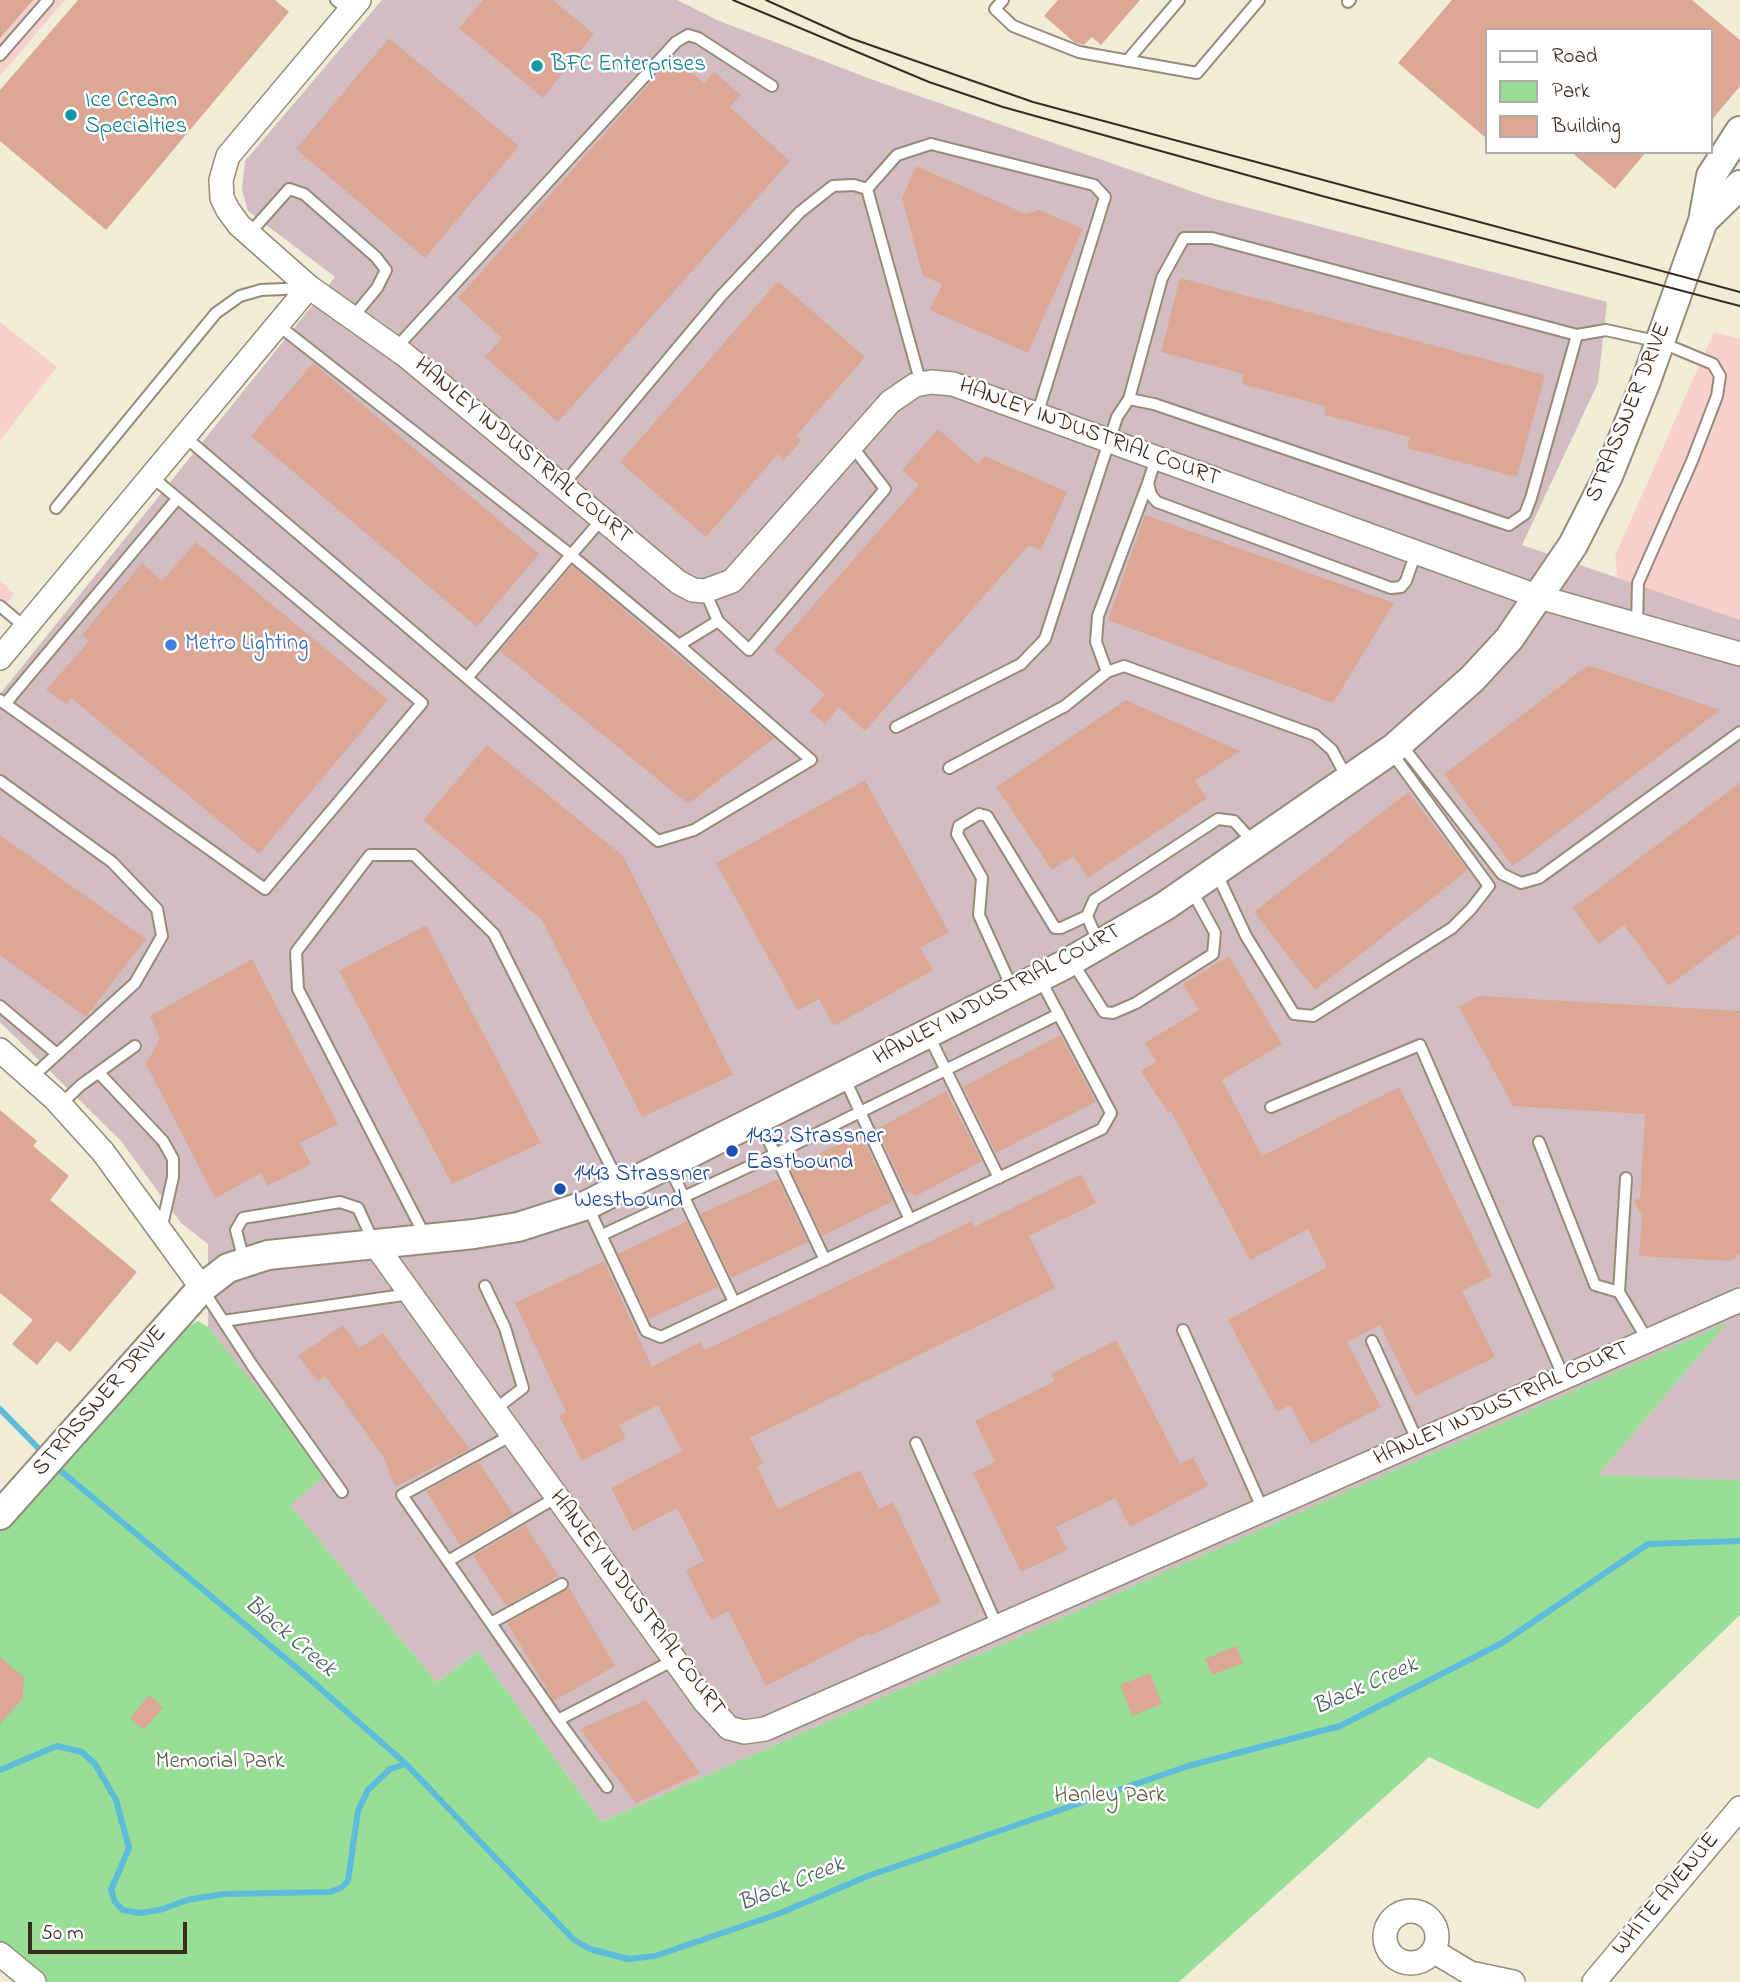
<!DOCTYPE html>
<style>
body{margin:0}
#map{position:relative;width:1740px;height:1982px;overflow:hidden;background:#f1ecd6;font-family:"Indie Flower",sans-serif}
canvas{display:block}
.legend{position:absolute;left:1485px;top:28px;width:228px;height:126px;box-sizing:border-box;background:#fff;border:2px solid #b1aaa5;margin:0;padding:9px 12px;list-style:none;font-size:21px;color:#3b2a1e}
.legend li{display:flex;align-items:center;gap:14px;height:35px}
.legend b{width:35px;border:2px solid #b1aaa5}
.scale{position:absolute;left:28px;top:1922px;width:159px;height:32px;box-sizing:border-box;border:4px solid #3b2a1e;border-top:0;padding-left:9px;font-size:21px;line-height:24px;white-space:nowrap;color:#3b2a1e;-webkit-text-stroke:5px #fff;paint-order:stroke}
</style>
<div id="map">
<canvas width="1740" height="1982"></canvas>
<ul class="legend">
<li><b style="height:9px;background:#fff"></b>Road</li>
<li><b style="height:19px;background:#99de96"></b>Park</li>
<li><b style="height:19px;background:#dca895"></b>Building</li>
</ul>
<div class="scale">50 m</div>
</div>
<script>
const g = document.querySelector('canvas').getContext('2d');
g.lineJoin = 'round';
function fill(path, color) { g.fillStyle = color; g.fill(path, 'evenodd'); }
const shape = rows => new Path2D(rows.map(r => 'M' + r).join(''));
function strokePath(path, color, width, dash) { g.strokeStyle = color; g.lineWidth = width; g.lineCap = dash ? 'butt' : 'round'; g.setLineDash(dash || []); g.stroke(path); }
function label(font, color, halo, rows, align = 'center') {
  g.font = font + ' "Indie Flower",sans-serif'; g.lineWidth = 5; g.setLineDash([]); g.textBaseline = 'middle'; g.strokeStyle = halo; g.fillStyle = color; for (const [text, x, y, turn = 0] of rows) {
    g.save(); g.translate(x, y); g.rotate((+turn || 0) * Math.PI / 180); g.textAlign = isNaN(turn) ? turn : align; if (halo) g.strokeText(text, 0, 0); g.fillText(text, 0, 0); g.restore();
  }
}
fill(shape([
 [0,0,65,0,0,76],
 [0,322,57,367,0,441],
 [1714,332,1740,339,1740,625,1619,589,1615,556],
 [0,580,14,594,0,615]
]), '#f7d0cb');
fill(shape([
 [382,0,677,0,717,20,876,81,1211,198,1607,302,1598,383,1522,545,1740,620,1740,1486,1598,1475,1726,1324,601,1822,478,1651,437,1683,289,1504,326,1474,208,1327,208,1244,181,1223,121,1141,0,1022,0,694,335,277,248,211,242,190,245,161]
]), '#d2bec2');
fill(shape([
 [198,1321,208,1327,327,1474,290,1505,437,1683,478,1651,601,1822,1727,1323,1598,1475,1740,1480,1740,1615,1538,1809,1429,1757,1179,1982,34,1982,0,1954,0,1515,184,1329]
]), '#99de96');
strokePath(shape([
 [0,1409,45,1455],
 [55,1466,297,1668,406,1764,573,1939,590,1949,628,1959,655,1956,778,1914,868,1876,1188,1766,1340,1726,1502,1643,1648,1544,1740,1541],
 [0,1770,57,1746,82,1752,95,1764,116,1800,129,1848,111,1890,115,1902,123,1910,140,1913,160,1910,187,1900,224,1894,330,1892,341,1888,348,1881,358,1811,368,1790,390,1769,406,1764]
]), '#5dbbdb', 6);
fill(shape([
 [0,0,33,0,0,38],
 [78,0,275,0,289,12,106,230,0,141,0,90],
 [483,0,553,0,594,34,543,98,459,28],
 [1058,0,1140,0,1101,45,1092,37,1084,45,1074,42,1044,16],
 [1452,0,1692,0,1740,40,1740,86,1710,122,1710,30,1486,30,1486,138,1398,63],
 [389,38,519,146,425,258,296,149],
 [673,57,704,83,714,72,741,95,730,107,790,161,558,422,485,357,502,338,458,298],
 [1571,152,1646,152,1615,189],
 [916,166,1026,214,1039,210,1083,229,1028,353,930,310,942,284,923,276,902,198],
 [1180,278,1545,375,1517,477,1407,448,1410,437,1325,415,1325,406,1242,384,1244,374,1161,352],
 [778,281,865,357,796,436,802,440,784,460,778,454,706,537,620,462],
 [313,363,539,554,477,627,251,436],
 [938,429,978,464,985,456,1067,492,1041,550,1029,545,865,731,839,707,825,724,810,711,825,694,774,650,919,485,902,470],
 [1145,515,1394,603,1333,703,1108,620],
 [196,542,388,700,259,854,71,698,67,704,46,690,89,641,82,635,142,563,162,581],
 [572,566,725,696,774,738,688,804,500,651],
 [1588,665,1720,710,1513,866,1444,774],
 [1126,700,1240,751,1195,781,1207,798,1088,878,1073,856,1052,870,996,787],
 [487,745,623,856,733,1075,642,1117,542,920,423,820],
 [865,780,949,932,920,948,933,970,834,1026,819,999,798,1011,716,863],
 [1740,783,1740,933,1669,986,1624,925,1599,944,1573,908],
 [1408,792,1468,870,1315,990,1254,912],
 [0,835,146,939,86,1017,0,955],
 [426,925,541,1143,452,1184,339,971],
 [1229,956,1282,1044,1222,1080,1262,1156,1399,1087,1492,1276,1462,1291,1495,1357,1415,1396,1380,1325,1347,1342,1381,1407,1311,1444,1290,1405,1277,1412,1228,1320,1327,1267,1308,1229,1250,1260,1171,1111,1168,1113,1141,1071,1156,1062,1145,1043,1199,1010,1183,984],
 [252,959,338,1124,300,1143,311,1164,267,1186,261,1173,215,1198,146,1064,160,1038,150,1016],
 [1479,996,1740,1011,1740,1255,1729,1261,1639,1256,1642,1216,1634,1201,1640,1198,1645,1114,1513,1106,1459,1007],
 [1060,1035,1096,1102,996,1153,963,1087],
 [946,1091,982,1161,914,1197,911,1192,907,1194,877,1129],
 [0,1110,37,1141,33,1146,69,1176,50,1200,137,1272,70,1352,57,1341,37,1365,12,1344,33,1320,0,1293],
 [860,1133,893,1201,822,1236,790,1168],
 [1081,1174,1096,1203,1029,1236,1055,1288,750,1438,763,1463,757,1467,778,1509,860,1470,879,1509,893,1502,941,1602,870,1636,869,1633,766,1686,728,1611,711,1620,686,1570,704,1561,677,1508,633,1531,611,1488,682,1451,658,1405,619,1425,626,1438,582,1461,559,1416,566,1412,515,1303,604,1261,652,1367,700,1342,705,1350,972,1221,974,1227],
 [778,1179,808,1242,731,1278,700,1214],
 [687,1221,718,1287,649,1319,618,1254],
 [343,1325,359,1348,383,1333,470,1449,395,1487,383,1456,325,1376,318,1381,298,1356],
 [1116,1340,1180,1464,1193,1457,1208,1486,1130,1527,1115,1498,1056,1527,1067,1550,1021,1572,973,1473,995,1462,975,1421,1055,1381,1051,1374],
 [479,1462,513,1514,460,1545,426,1491],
 [525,1525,559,1577,506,1606,473,1556],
 [569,1587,615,1666,554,1701,507,1623],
 [1236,1646,1243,1663,1212,1675,1205,1659],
 [0,1657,24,1677,23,1698,0,1724],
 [1150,1673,1162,1704,1132,1716,1120,1685],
 [149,1695,163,1707,144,1730,130,1718],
 [646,1700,700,1773,636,1803,580,1729]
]), '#dca895');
const service = shape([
 [336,0,349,11],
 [1003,0,995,9,1013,26,1079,52,1197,73,1259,0],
 [1348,2,1350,0],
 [0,55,48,0],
 [1127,61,1179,0],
 [867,189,897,155,931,144,1094,185,1105,197,1037,415],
 [249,234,289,189,304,194,376,257,386,270,377,288,353,317],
 [278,325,571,555,602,519],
 [396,348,676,42,688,35,698,38,772,86],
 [1129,399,1162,278,1184,238,1212,238,1577,335],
 [184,436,467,678],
 [1156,458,1148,483,1151,495,1157,502,1391,588,1401,587,1406,581,1416,552],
 [563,485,721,296,800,212,833,186,854,185,867,189,921,384],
 [56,508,216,313,240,296,261,290,306,288],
 [705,591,718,621,749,650,885,489,852,446],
 [0,606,25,627],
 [679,645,811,760,694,830,658,841,467,678,571,555,679,645,718,621],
 [1107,672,1096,642,1098,616,1148,483],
 [0,700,265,889,422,703,151,476],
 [5,704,177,499],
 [896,727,1021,664,1045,639,1117,417,1129,399,1154,404,1509,525,1525,514,1531,498,1577,335,1606,330,1660,342,1713,364,1720,376,1717,396,1692,461,1638,583,1637,625],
 [1400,743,1502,874,1521,883,1539,878,1740,732],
 [949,768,1065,706,1107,672,1124,666,1315,735,1332,750,1347,778],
 [0,781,112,862,157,909,162,936,135,983,32,1077],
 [1217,874,1246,936,1294,1014,1313,1016,1452,928,1471,909,1489,886,1392,753],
 [1099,944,1087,916,1094,900,1218,819,1234,821,1254,843],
 [1073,963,1104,1012,1113,1013,1136,1003,1213,954,1215,933,1192,891],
 [1013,990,979,915,982,878,957,834,959,826,979,814,987,816,1055,928,1061,928,1087,916],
 [0,1006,57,1054],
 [928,1034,999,1178],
 [99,1073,163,1141,173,1159,173,1177,161,1230],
 [844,1077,910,1220],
 [60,1105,81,1085,135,1046],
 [1271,1107,1420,1045,1564,1378],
 [759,1120,825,1260],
 [1539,1142,1595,1285,1619,1292,1648,1341],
 [669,1166,734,1302],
 [588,1207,646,1331,661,1337,1102,1129,1111,1113,1039,977],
 [602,1235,763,1160,1059,1014],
 [425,1236,298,989,296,952,370,855,414,855,494,934,621,1187],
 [244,1261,236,1230,243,1218,340,1202,358,1208,374,1243],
 [485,1286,505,1328,523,1388,494,1410],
 [203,1290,252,1365,342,1492],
 [1619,1292,1626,1178],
 [223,1321,410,1294],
 [1183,1330,1263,1510],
 [1372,1341,1418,1442],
 [512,1435,402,1495,558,1720],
 [916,1443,998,1628],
 [448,1561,557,1497],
 [491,1623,562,1584],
 [607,1787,558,1720,674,1660]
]);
const minor = shape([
 [359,0,228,156,221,180,222,198,228,210,239,225,309,287,405,355,678,582,693,590,705,591,732,581,890,402,915,385,931,382,953,384,1539,597,1740,654],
 [0,658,309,287],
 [0,1050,55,1099,103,1152,202,1288],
 [374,1243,705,1702,729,1728,744,1732,765,1729,1740,1300],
 '1385 1937a26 26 0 1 1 52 0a26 26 0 1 1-52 0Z',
 [1435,1952,1470,1973,1513,1982],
 [0,1954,34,1982],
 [1594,1982,1740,1808]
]);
const tertiary = shape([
 [1703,221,1740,185],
 [0,1515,202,1288,228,1268,268,1255,474,1234,518,1227,587,1205,1064,965,1165,906,1394,748,1472,679,1509,639,1573,545,1608,476,1646,381,1703,221,1711,176,1740,131]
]);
strokePath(service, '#968b7a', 14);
strokePath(minor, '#968b7a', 26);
strokePath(tertiary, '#968b7a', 32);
strokePath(service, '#fff', 10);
strokePath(minor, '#fff', 23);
strokePath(tertiary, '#fff', 28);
strokePath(shape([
 [733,0,929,82,1003,107,1322,196,1740,306],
 [766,0,850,38,1033,102,1740,292]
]), '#3b2a1e', 2);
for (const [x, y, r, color] of [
 [537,66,7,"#0f9aa8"],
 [71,115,7,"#0f9aa8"],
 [171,645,7,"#3f7fe0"],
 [732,1151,7,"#1a4fb4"],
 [560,1189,7,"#1a4fb4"]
]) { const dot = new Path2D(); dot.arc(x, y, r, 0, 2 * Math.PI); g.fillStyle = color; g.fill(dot); strokePath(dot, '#fff', 2.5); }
label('23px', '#0d838f', '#fff', [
 ["BFC Enterprises",551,66],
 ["Ice Cream",85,102],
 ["Specialties",85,128]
], 'left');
label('23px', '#3b2a1e', '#fff', [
 ["STRASSNER DRIVE",1630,413,-68],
 ["HANLEY INDUSTRIAL COURT",1089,434,20],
 ["HANLEY INDUSTRIAL COURT",522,452,40],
 ["HANLEY INDUSTRIAL COURT",998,996,-28],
 ["STRASSNER DRIVE",101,1402,-49],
 ["HANLEY INDUSTRIAL COURT",1502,1405,-24],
 ["HANLEY INDUSTRIAL COURT",636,1604,53],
 ["WHITE AVENUE",1667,1895,-50]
]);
label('23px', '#366cbe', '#fff', [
 ["Metro Lighting",185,645]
], 'left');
label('23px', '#164399', '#fff', [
 ["1432 Strassner",746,1138],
 ["Eastbound",746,1164],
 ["1443 Strassner",574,1176],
 ["Westbound",574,1202]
], 'left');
label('23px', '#576042', '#fff', [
 ["Memorial Park",220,1763],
 ["Hanley Park",1110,1797]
]);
label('italic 24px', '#475d60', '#fff', [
 ["Black Creek",289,1638,40],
 ["Black Creek",1366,1688,-24],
 ["Black Creek",792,1886,-22]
]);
</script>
